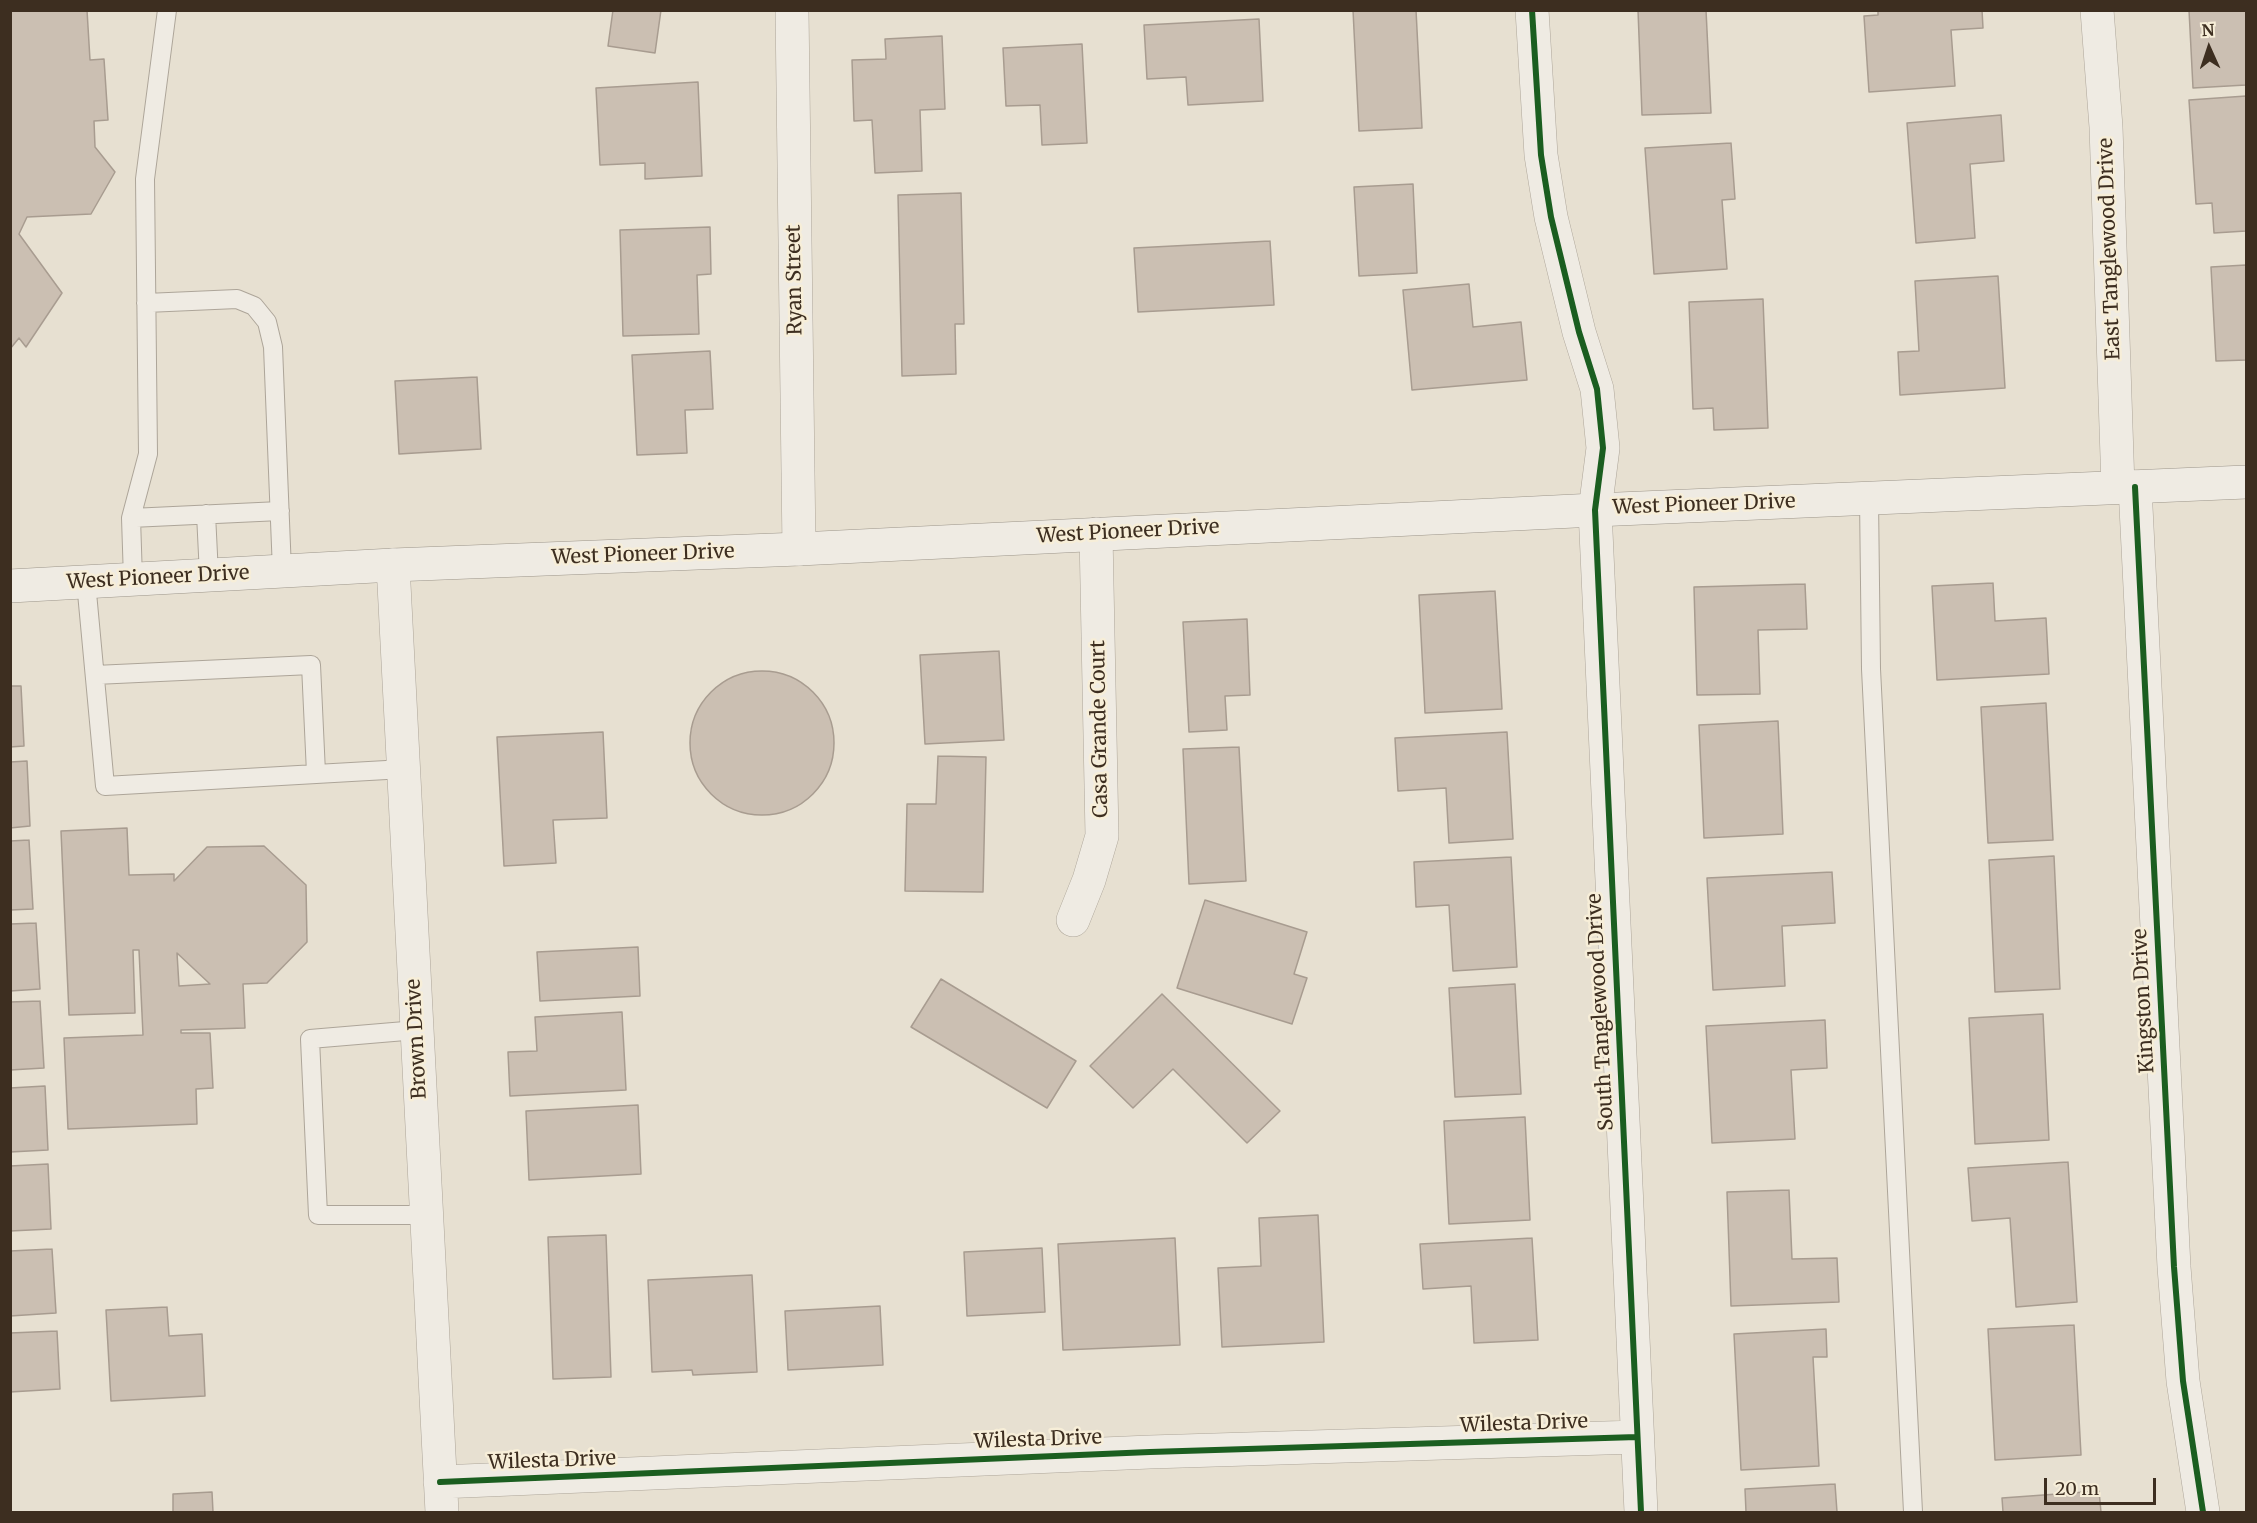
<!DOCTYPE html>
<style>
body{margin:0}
#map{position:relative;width:2257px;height:1523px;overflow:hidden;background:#e7e0d1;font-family:Merriweather,serif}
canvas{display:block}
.frame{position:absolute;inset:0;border:12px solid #3d2e20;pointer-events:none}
.north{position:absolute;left:2179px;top:18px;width:60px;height:60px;-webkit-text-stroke:4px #f7eed8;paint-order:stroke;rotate:357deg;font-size:16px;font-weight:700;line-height:24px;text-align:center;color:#3d2e20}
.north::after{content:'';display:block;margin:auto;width:21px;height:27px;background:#3d2e20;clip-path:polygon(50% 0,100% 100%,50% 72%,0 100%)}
.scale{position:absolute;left:2044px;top:1478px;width:112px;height:27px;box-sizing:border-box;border:3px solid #3d2e20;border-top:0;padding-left:8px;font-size:18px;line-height:21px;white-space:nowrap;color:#3d2e20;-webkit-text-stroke:4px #f7eed8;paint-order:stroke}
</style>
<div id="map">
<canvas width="2257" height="1523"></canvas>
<div class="frame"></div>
<div class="north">N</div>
<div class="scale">20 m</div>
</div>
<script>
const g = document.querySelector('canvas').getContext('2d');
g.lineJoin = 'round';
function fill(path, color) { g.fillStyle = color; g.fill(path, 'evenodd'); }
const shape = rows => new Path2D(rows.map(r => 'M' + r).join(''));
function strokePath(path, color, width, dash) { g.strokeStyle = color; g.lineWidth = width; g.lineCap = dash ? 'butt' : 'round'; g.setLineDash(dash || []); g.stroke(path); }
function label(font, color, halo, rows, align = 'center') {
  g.font = font + ' Merriweather,serif'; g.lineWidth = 5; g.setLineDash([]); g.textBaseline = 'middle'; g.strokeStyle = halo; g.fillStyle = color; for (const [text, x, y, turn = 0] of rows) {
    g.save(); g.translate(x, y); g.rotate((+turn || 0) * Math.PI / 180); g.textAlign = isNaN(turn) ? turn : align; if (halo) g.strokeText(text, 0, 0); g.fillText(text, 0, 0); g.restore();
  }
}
const building = shape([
 [10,10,87,10,90,60,104,59,108,120,94,121,95,147,115,172,91,214,27,217,19,234,62,293,26,347,19,338,10,349,10,10],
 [613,10,661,10,655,53,608,46,613,10],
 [1353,10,1416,10,1422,128,1359,131,1353,10],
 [1638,10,1706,10,1711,113,1642,115,1638,10],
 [1878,10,1982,10,1983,28,1951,30,1955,86,1869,92,1864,16,1878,15,1878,10],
 [2189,10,2246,10,2246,85,2193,88,2189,10],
 [1259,19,1263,101,1188,105,1186,77,1147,79,1144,25,1259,19],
 [942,36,945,109,920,110,922,171,875,173,872,120,854,121,852,60,886,59,885,39,942,36],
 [1082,44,1087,143,1042,145,1040,105,1006,106,1003,48,1082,44],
 [698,82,702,176,645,179,645,163,600,165,596,88,698,82],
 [2246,96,2246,231,2214,233,2212,203,2196,204,2189,100,2246,96],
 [2001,115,2004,161,1970,164,1975,238,1916,243,1907,123,2001,115],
 [1731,143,1735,199,1722,200,1727,269,1654,274,1645,148,1731,143],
 [1413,184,1417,273,1359,276,1354,187,1413,184],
 [961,193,964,324,955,324,956,374,902,376,898,195,961,193],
 [710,227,711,274,697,275,699,334,623,336,620,230,710,227],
 [1270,241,1274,305,1138,312,1134,248,1270,241],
 [2246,265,2246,360,2216,361,2211,267,2246,265],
 [1998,276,2005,388,1900,395,1898,352,1919,351,1915,281,1998,276],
 [1469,284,1473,327,1521,322,1527,380,1412,390,1403,290,1469,284],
 [1763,299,1768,428,1714,430,1713,408,1693,409,1689,302,1763,299],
 [710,351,713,409,685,410,687,453,637,455,632,355,710,351],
 [477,377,481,449,399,454,395,381,477,377],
 [1993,583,1995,621,2046,618,2049,674,1937,680,1932,586,1993,583],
 [1805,584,1807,629,1758,630,1760,694,1697,695,1694,587,1805,584],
 [1495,591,1502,709,1425,713,1419,595,1495,591],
 [1247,619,1250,695,1225,696,1227,730,1189,732,1183,622,1247,619],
 [999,651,1004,740,925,744,920,655,999,651],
 '690 743a72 72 0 1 1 144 0a72 72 0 1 1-144 0Z',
 [10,686,21,686,24,746,10,747,10,686],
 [2046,703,2053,840,1988,843,1981,707,2046,703],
 [1778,721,1783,834,1704,838,1699,725,1778,721],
 [603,732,607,818,553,820,556,863,504,866,497,737,603,732],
 [1507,732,1513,839,1449,843,1446,788,1398,791,1395,738,1507,732],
 [1239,747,1246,881,1189,884,1183,749,1239,747],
 [938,756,986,757,983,892,905,891,907,804,936,804,938,756],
 [27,761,30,826,10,828,10,762,27,761],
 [127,828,129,875,174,874,174,881,207,847,264,846,306,885,307,942,267,983,243,984,245,1028,181,1030,181,1033,210,1033,213,1088,196,1089,197,1124,68,1129,64,1038,143,1035,139,950,133,950,135,1013,69,1015,61,831,127,828],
 [177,953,210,984,179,986,177,953],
 [29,840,33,909,10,910,10,841,29,840],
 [2054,856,2060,989,1995,992,1989,860,2054,856],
 [1511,857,1517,967,1453,971,1449,905,1416,907,1414,862,1511,857],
 [1832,872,1835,923,1782,926,1785,986,1713,990,1707,878,1832,872],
 [1205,900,1307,932,1294,974,1307,978,1292,1024,1177,988,1205,900],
 [36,923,40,989,10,991,10,924,36,923],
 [638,947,640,996,540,1001,537,952,638,947],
 [941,979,1076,1061,1047,1108,911,1027,941,979],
 [1515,984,1521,1094,1455,1097,1449,988,1515,984],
 [1162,994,1280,1111,1247,1143,1173,1069,1133,1108,1090,1066,1162,994],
 [40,1001,44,1068,10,1070,10,1002,40,1001],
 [622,1012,626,1090,510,1096,508,1052,537,1051,535,1017,622,1012],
 [2043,1014,2049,1140,1975,1144,1969,1018,2043,1014],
 [1825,1020,1827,1068,1791,1070,1795,1139,1712,1143,1706,1026,1825,1020],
 [45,1086,48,1150,10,1152,10,1088,45,1086],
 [638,1105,641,1174,529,1180,526,1111,638,1105],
 [1525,1117,1530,1220,1449,1224,1444,1121,1525,1117],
 [2068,1162,2077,1302,2016,1307,2010,1218,1972,1221,1968,1168,2068,1162],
 [48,1164,51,1229,10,1231,10,1166,48,1164],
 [1789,1190,1792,1259,1837,1258,1839,1302,1731,1306,1727,1192,1789,1190],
 [1318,1215,1324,1342,1222,1347,1218,1268,1261,1266,1259,1218,1318,1215],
 [606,1235,611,1377,553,1379,548,1237,606,1235],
 [1175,1238,1180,1345,1063,1350,1058,1244,1175,1238],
 [1532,1238,1538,1340,1474,1343,1471,1286,1423,1289,1420,1244,1532,1238],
 [1042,1248,1045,1312,967,1316,964,1252,1042,1248],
 [52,1249,56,1313,10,1316,10,1251,52,1249],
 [752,1275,757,1372,693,1375,692,1370,652,1372,648,1280,752,1275],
 [880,1306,883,1365,788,1370,785,1311,880,1306],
 [167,1307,169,1336,202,1334,205,1396,111,1401,106,1310,167,1307],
 [2074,1325,2081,1455,1995,1460,1988,1329,2074,1325],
 [1826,1329,1827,1357,1813,1357,1819,1466,1741,1470,1734,1334,1826,1329],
 [57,1331,60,1389,10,1392,10,1333,57,1331],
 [1835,1484,1837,1512,1746,1512,1745,1489,1835,1484],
 [2099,1491,2101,1512,2003,1512,2002,1498,2099,1491],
 [212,1492,213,1512,173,1512,173,1494,212,1492]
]);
fill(building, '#cbbfb2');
strokePath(building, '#a89c90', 1.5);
const service = shape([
 [146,303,237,299,254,306,267,322,273,347,282,571],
 [1869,498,1871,669,1913,1512],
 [206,514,209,575],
 [131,518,280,511],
 [133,579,131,518,148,454,145,179,167,10],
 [86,582,105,786,404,769],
 [95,675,311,665,316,773],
 [417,1030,310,1039,318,1215,427,1215]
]);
const minor = shape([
 [792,10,799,549],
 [1532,10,1541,155,1551,217,1579,332,1597,389,1603,448,1595,510,1641,1512],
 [2097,10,2106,127,2118,487],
 [2135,487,2174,1267,2183,1381,2203,1512],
 [393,565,442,1512],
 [1073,920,1089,880,1102,836,1096,534],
 [440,1482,1150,1452,1637,1437]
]);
const secondary = shape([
 [10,586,393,565,799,549,1595,510,2246,482]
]);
strokePath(service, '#ada599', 20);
strokePath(minor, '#ada599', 34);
strokePath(secondary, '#9c958a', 34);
strokePath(service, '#efebe3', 18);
strokePath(minor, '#efebe3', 33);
strokePath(secondary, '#efebe3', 33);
strokePath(shape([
 [1532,10,1541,155,1551,217,1579,332,1597,389,1603,448,1595,510,1641,1512],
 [2135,487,2174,1267,2183,1381,2203,1512],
 [440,1482,1150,1452,1637,1437]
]), '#1b5e20', 6);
label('20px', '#3d2e20', '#f7eed8', [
 ["East Tanglewood Drive",2110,249,-92],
 ["Ryan Street",795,280,-91],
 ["West Pioneer Drive",1704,505,-2],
 ["West Pioneer Drive",1128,532,-3],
 ["West Pioneer Drive",643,555,-2],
 ["West Pioneer Drive",158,578,-3],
 ["Casa Grande Court",1100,729,-91],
 ["Kingston Drive",2144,1001,-93],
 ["South Tanglewood Drive",1601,1012,-93],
 ["Brown Drive",417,1039,-93],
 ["Wilesta Drive",1524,1424,-2],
 ["Wilesta Drive",1038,1440,-2],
 ["Wilesta Drive",552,1461,-2]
]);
</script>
